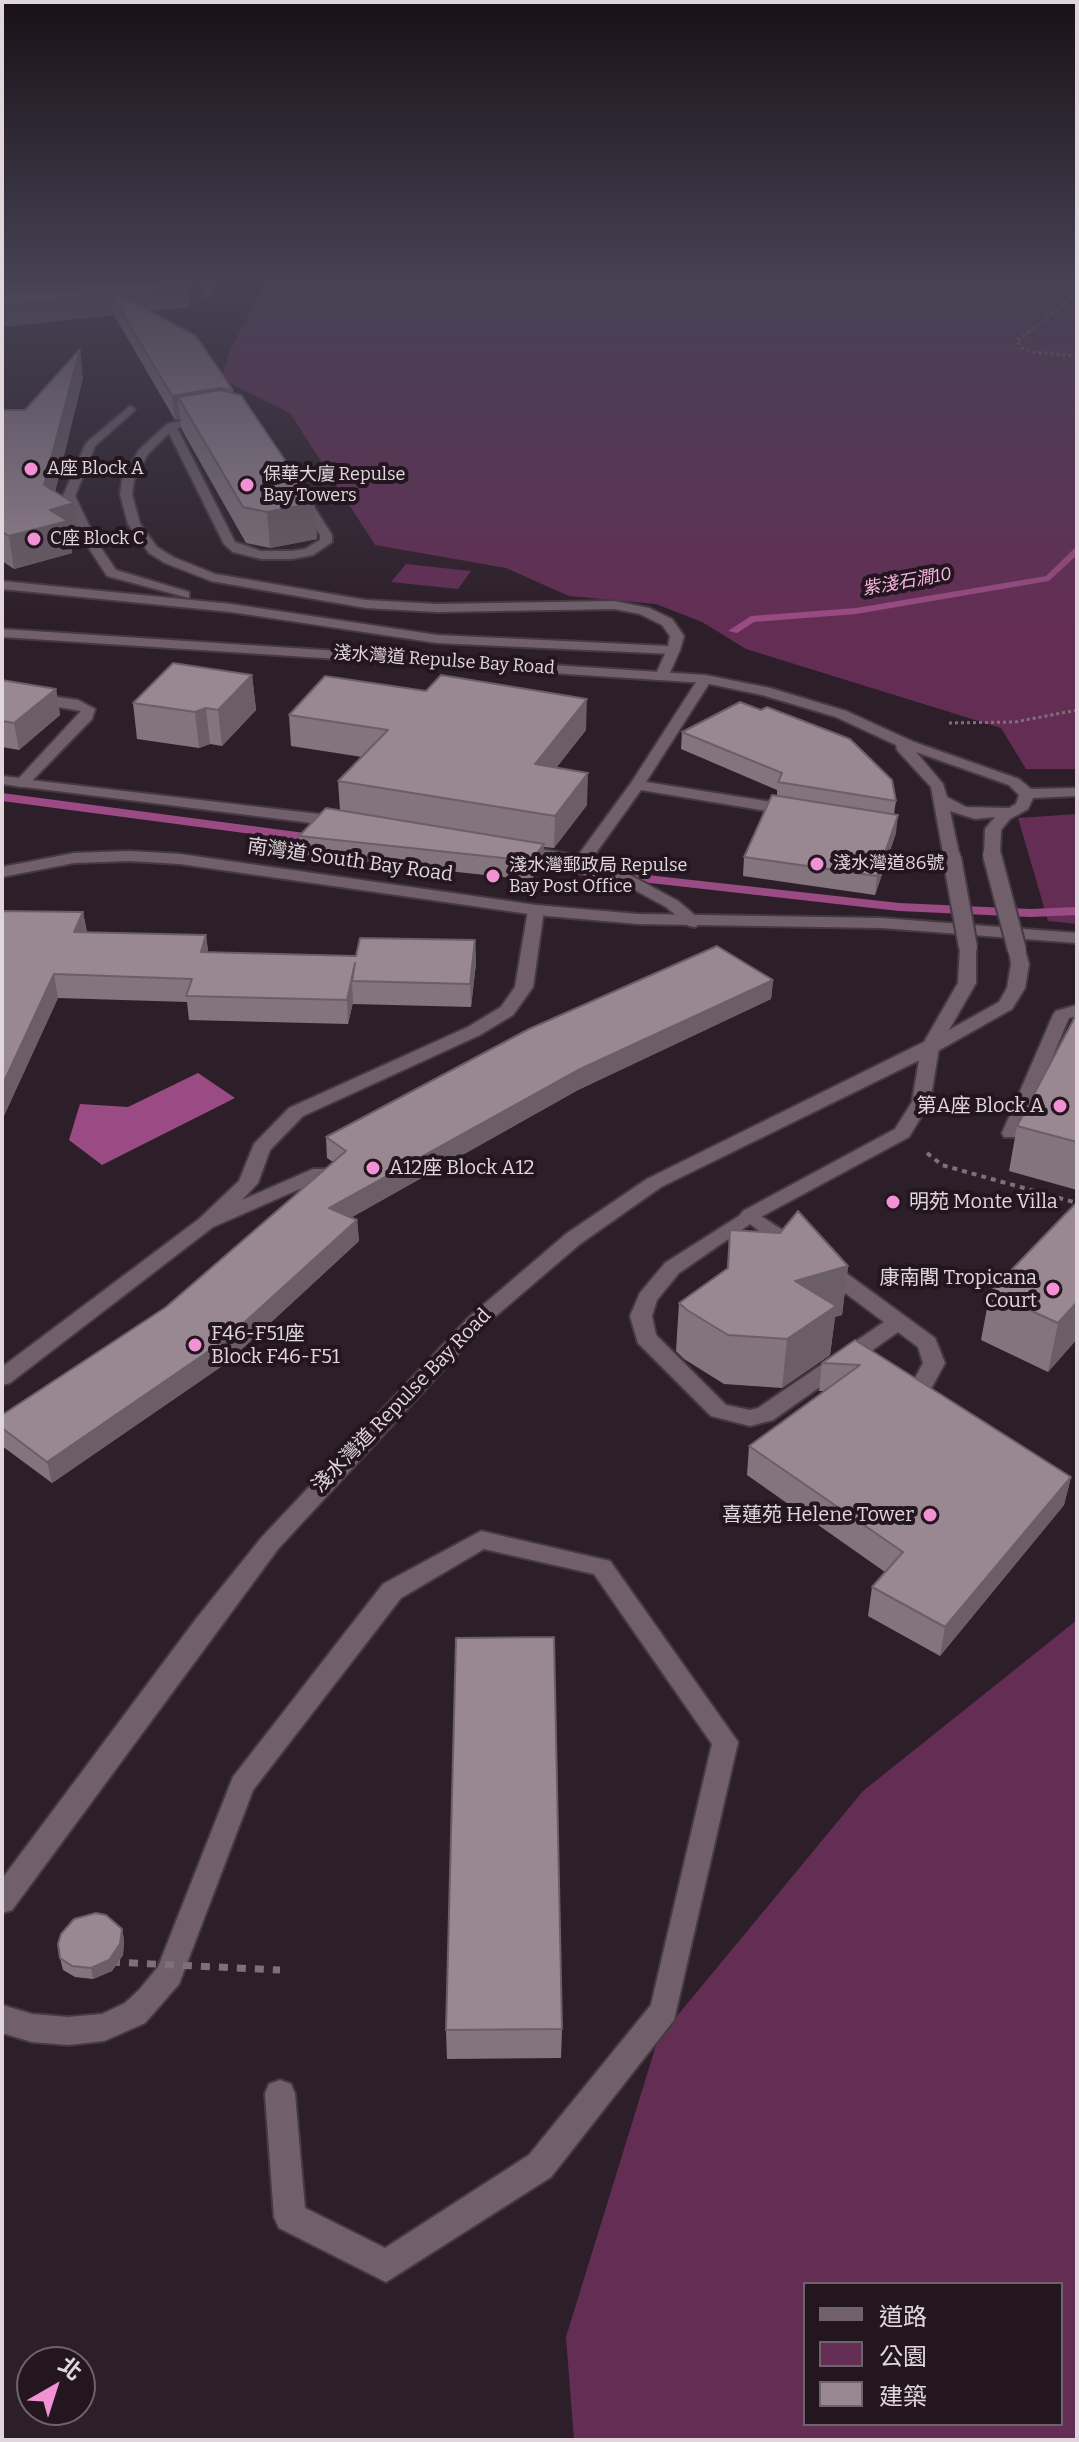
<!DOCTYPE html>
<meta charset="utf-8">
<style>
body{margin:0}
#map{position:relative;width:1079px;height:2442px;overflow:hidden;background:#2d1f29;font-family:Bitter,"Noto Sans TC",serif}
canvas{display:block}
.frame{position:absolute;inset:0;border:4px solid #e0d6dc;pointer-events:none}
.legend{position:absolute;left:803px;top:2282px;width:260px;height:144px;box-sizing:border-box;background:#23161f;border:2px solid #6f636b;margin:0;padding:10px 14px;list-style:none;font-size:24px;color:#e0d6dc}
.legend li{display:flex;align-items:center;gap:16px;height:40px}
.legend b{width:40px;border:2px solid #6f636b}
.north{position:absolute;left:16px;top:2346px;width:80px;height:80px;box-sizing:border-box;background:#23161f;border:2px solid #6f636b;border-radius:50%;rotate:39deg;font-size:22px;font-weight:700;line-height:32px;text-align:center;color:#e0d6dc}
.north::after{content:'';display:block;margin:auto;width:28px;height:36px;background:#f391d5;clip-path:polygon(50% 0,100% 100%,50% 72%,0 100%)}
</style>
<div id="map">
<canvas width="1079" height="2442"></canvas>
<div class="frame"></div>
<ul class="legend">
<li><b style="height:10px;background:#71606b"></b>道路</li>
<li><b style="height:22px;background:#642e54"></b>公園</li>
<li><b style="height:22px;background:#998792"></b>建築</li>
</ul>
<div class="north">北</div>
</div>
<script>
const g = document.querySelector('canvas').getContext('2d');
g.lineJoin = 'round';
function fill(path, color) { g.fillStyle = color; g.fill(path, 'evenodd'); }
const shape = rows => new Path2D(rows.map(r => 'M' + r).join(''));
function strokePath(path, color, width, dash) { g.strokeStyle = color; g.lineWidth = width; g.lineCap = dash ? 'butt' : 'round'; g.setLineDash(dash || []); g.stroke(path); }
function label(font, color, halo, rows, align = 'center') {
  g.font = font + ' Bitter,"Noto Sans TC",serif'; g.lineWidth = 8; g.setLineDash([]); g.textBaseline = 'middle'; g.strokeStyle = halo; g.fillStyle = color; for (const [text, x, y, turn = 0] of rows) {
    g.save(); g.translate(x, y); g.rotate((+turn || 0) * Math.PI / 180); g.textAlign = isNaN(turn) ? turn : align; if (halo) g.strokeText(text, 0, 0); g.fillText(text, 0, 0); g.restore();
  }
}
fill(shape([
 [265,283,1077,283,1077,769,1026,769,1001,728,746,649,702,622,656,604,569,596,506,568,375,545,290,413,221,379,230,351],
 [406,564,471,571,458,589,391,582],
 [1077,814,1077,924,1048,921,1018,818],
 [1077,1620,1077,2440,574,2440,566,2337,658,2039,863,1791],
 [805,2284,1061,2284,1061,2424,805,2424]
]), '#642e54');
fill(shape([
 [198,1073,235,1098,102,1165,69,1140,80,1104,128,1107]
]), '#9a4b83');
fill(shape([
 [1077,546,1077,555,1049,581,856,614,754,622,737,633,728,631,751,616,856,608,1046,576,1077,546],
 [2,793,320,835,326,839,320,843,2,801,2,793],
 [521,861,899,903,1030,909,1077,907,1077,915,1030,917,899,911,517,868,517,862,521,861]
]), '#9a4b83');
const lane = shape([
 [207,283,216,283,207,297,201,297,207,283],
 [130,406,135,409,134,411,95,446,75,496,97,542,116,570,189,592,189,598,107,576,85,542,63,496,86,443,130,406],
 [208,415,212,416,212,420,177,428,235,542,261,551,292,551,305,549,320,540,320,535,295,495,301,492,305,493,332,535,332,542,313,555,292,559,261,559,233,552,224,544,169,433,148,454,134,480,132,494,140,524,157,547,173,557,215,574,366,600,437,604,614,601,649,608,672,619,684,636,680,650,673,654,437,643,231,612,2,589,2,581,231,604,437,635,668,646,670,636,662,625,640,614,614,609,437,612,366,608,211,581,165,563,149,553,128,524,120,494,122,480,139,450,167,424,208,415],
 [705,675,712,679,646,782,791,805,799,810,791,815,641,790,588,864,576,864,574,861,631,783,700,676,705,675],
 [2,689,78,700,95,709,92,719,27,786,22,787,2,784,2,776,19,778,81,711,2,697,2,689],
 [536,905,544,910,533,987,513,1015,480,1035,303,1116,270,1150,258,1183,242,1200,313,1169,327,1169,330,1173,327,1177,213,1227,10,1383,2,1385,2,1367,199,1219,239,1181,254,1144,289,1108,468,1027,501,1007,515,987,528,910,536,905],
 [1077,1005,1077,1016,1069,1018,1020,1133,1018,1137,1004,1137,1002,1133,1053,1015,1056,1011,1077,1005],
 [750,1209,804,1244,807,1249,804,1254,790,1254,750,1224,679,1273,657,1300,652,1316,656,1335,726,1405,750,1410,758,1408,884,1322,817,1272,814,1267,817,1262,824,1260,831,1262,935,1338,945,1363,932,1387,916,1387,913,1382,923,1363,918,1347,898,1332,773,1420,750,1426,711,1416,638,1343,630,1316,640,1293,665,1263,750,1209],
 [481,1531,610,1561,738,1742,674,2020,551,2177,386,2282,279,2228,274,2217,265,2094,269,2084,280,2080,291,2084,295,2094,305,2208,385,2248,529,2155,651,2005,712,1744,594,1574,484,1549,401,1598,253,1790,179,1984,145,2023,104,2041,68,2045,32,2042,2,2033,2,2005,32,2014,68,2017,102,2014,125,2003,139,1990,158,1967,233,1777,383,1584,481,1531]
]);
const street = shape([
 [668,647,680,650,668,677,658,677,656,674,668,647],
 [22,779,344,817,352,822,344,827,17,786,15,783,22,779],
 [517,845,582,856,621,870,678,901,703,922,695,927,689,926,666,907,609,876,579,865,511,853,509,850,517,845],
 [930,1043,939,1048,930,1102,909,1137,757,1219,743,1219,740,1215,743,1211,895,1129,912,1102,921,1048,930,1043]
]);
const secondary = shape([
 [2,629,705,675,770,688,846,711,914,742,1019,779,1031,789,1077,788,1077,796,1033,798,1028,809,1010,819,1001,830,1000,855,992,860,984,855,985,829,995,817,975,819,950,811,960,858,952,863,944,858,931,787,897,750,896,745,836,717,762,695,705,683,2,637,2,629],
 [916,752,1009,785,1019,795,1016,804,1009,808,966,807,947,797,943,784,916,752],
 [129,851,180,854,536,905,638,914,882,918,1077,933,1077,943,882,928,638,924,536,915,180,864,129,861,74,863,2,877,2,867,74,853,129,851],
 [968,942,976,947,976,983,949,1030,999,1002,1007,988,1011,964,1009,950,1017,945,1025,950,1029,964,1025,988,1012,1009,936,1052,661,1187,580,1244,483,1327,278,1549,12,1910,2,1913,2,1879,196,1619,262,1537,469,1317,566,1234,647,1179,924,1042,958,983,960,947,968,942]
]);
strokePath(lane, '#463a42', 4);
strokePath(street, '#463a42', 4);
strokePath(secondary, '#463a42', 4);
strokePath(shape([
 [1077,294,1017,341,1022,348,1034,352,1077,356],
 [949,723,1015,722,1077,710]
]), '#7d7179', 3, [3, 3]);
strokePath(shape([
 [927,1153,942,1165,1077,1203]
]), '#7d7179', 4, [5, 5]);
fill(lane, '#71606b');
fill(street, '#71606b');
fill(secondary, '#71606b');
const secondaryBridge = shape([
 [992,855,1017,950],
 [952,858,968,947]
]);
strokePath(secondaryBridge, '#463a42', 22, []);
strokePath(shape([
 [111,1962,280,1970]
]), '#7d7179', 7, [9, 9]);
strokePath(secondaryBridge, '#71606b', 18);
fill(shape([
 [2,283,188,286,190,307,151,311,233,390,233,393,314,503,317,539,270,548,246,543,182,430,180,419,175,420,114,315,2,327],
 [83,378,55,492,79,536,70,538,72,553,14,569,2,561,2,410,25,410],
 [252,675,256,710,222,746,210,744,199,748,137,739,133,703],
 [2,680,56,689,60,715,19,750,2,747],
 [289,715,586,730,556,768,587,805,554,848,544,847,544,862,531,880,301,855,299,836,340,811,338,781,362,757,291,746],
 [682,732,896,801,894,814,896,833,875,895,743,876,744,857,777,796,777,790,681,749],
 [2,911,83,912,87,932,206,935,208,952,356,956,475,940,476,963,471,1007,353,1004,353,1002,348,1024,189,1020,187,1002,58,998,2,1120],
 [773,980,771,999,578,1090,352,1217,357,1220,359,1241,228,1362,52,1483,2,1446,2,1415,166,1307,333,1162,327,1158,326,1137],
 [1077,1013,1077,1190,1009,1171,1017,1126],
 [1077,1202,1077,1339,1048,1372,981,1340,990,1292],
 [730,1230,848,1266,842,1315,835,1317,830,1355,782,1388,724,1384,684,1359,676,1351,679,1303,727,1269],
 [855,1340,1071,1477,1064,1505,940,1656,868,1616,872,1587,885,1572,747,1475,749,1446,825,1391,819,1391,822,1363],
 [122,1929,124,1940,123,1955,112,1971,93,1979,75,1977,63,1970,60,1958],
 [562,2029,561,2058,447,2059,446,2030]
]), '#84747e');
fill(shape([
 [188,286,190,307,123,314,118,293],
 [111,294,114,315,2,327,2,305],
 [80,349,83,378,50,510,74,503,79,536,70,538,72,553,14,569,9,536,44,485],
 [220,388,222,411,178,397,180,419,175,420,172,396],
 [314,503,317,539,270,548,267,512],
 [252,675,256,710,222,746,218,710],
 [56,689,60,715,19,750,14,723],
 [587,699,586,730,535,795,535,764],
 [206,708,210,744,199,748,195,712],
 [588,773,587,805,554,848,555,816],
 [898,815,896,833,875,895,877,876],
 [544,844,544,862,531,880,531,861],
 [83,912,87,935,74,932],
 [206,935,209,958,201,952],
 [475,940,476,963,471,1007,470,984],
 [54,974,58,998,2,1120,2,1086],
 [773,980,771,999,578,1090,331,1229,329,1208,578,1070],
 [352,981,353,1002,348,1024,347,1000],
 [357,1220,359,1241,228,1362,52,1483,47,1462],
 [848,1266,842,1315,835,1317,830,1355,782,1388,787,1339,795,1281],
 [1077,1302,1077,1339,1048,1372,1058,1323],
 [1071,1477,1064,1505,940,1656,945,1627],
 [122,1929,124,1940,123,1955,112,1971,93,1979,91,1968]
]), '#6b5e66');
const building = shape([
 [2,283,186,283,188,286,118,293,196,336,233,390,220,388,172,396,111,294,2,305,2,283],
 [80,349,44,485,74,503,50,510,68,521,9,536,2,532,2,410,25,410,80,349],
 [220,390,241,395,314,503,267,512,243,507,178,397,220,390],
 [173,663,252,675,218,710,206,708,195,712,133,703,173,663],
 [441,675,587,699,535,764,588,773,555,816,338,781,388,730,289,715,325,676,426,691,441,675],
 [2,680,56,689,14,723,2,721,2,680],
 [740,702,761,710,767,707,850,739,892,780,896,801,778,782,782,773,682,732,740,702],
 [772,795,898,815,877,876,744,857,772,795],
 [326,808,544,844,531,861,299,836,326,808],
 [2,911,83,912,74,932,206,935,201,952,356,956,360,938,475,940,470,984,352,981,355,963,347,1000,186,996,192,979,54,974,2,1086,2,911],
 [717,946,773,980,578,1070,329,1208,357,1220,225,1340,47,1462,2,1428,2,1415,166,1307,346,1151,326,1137,529,1029,717,946],
 [1077,1013,1077,1142,1017,1126,1077,1013],
 [1077,1202,1077,1302,1058,1323,990,1292,1077,1202],
 [798,1211,848,1266,795,1281,836,1306,787,1339,728,1335,687,1310,679,1303,728,1268,730,1230,780,1233,798,1211],
 [855,1340,1071,1477,945,1627,872,1587,903,1552,749,1446,860,1365,822,1363,855,1340],
 [554,1637,562,2029,446,2030,456,1638,554,1637],
 [96,1913,106,1915,122,1929,120,1944,109,1960,91,1968,72,1966,60,1958,58,1944,61,1934,74,1919,96,1913]
]);
fill(building, '#998792');
strokePath(building, '#6b5e66', 2);
const sky = g.createLinearGradient(0, 0, 0, 625);
sky.addColorStop(0, '#191117');
sky.addColorStop(0.45, '#464254');
sky.addColorStop(1, '#46425400');
g.fillStyle = sky;
g.fillRect(0, 0, 1079, 625);
for (const [x, y, r, color] of [
 [31,469,8,"#f391d5"],
 [247,485,8,"#f391d5"],
 [34,539,8,"#f391d5"],
 [817,864,8,"#f391d5"],
 [493,876,8,"#f391d5"],
 [1060,1106,8,"#f391d5"],
 [373,1168,8,"#f391d5"],
 [893,1202,8,"#f391d5"],
 [1053,1289,8,"#f391d5"],
 [195,1345,8,"#f391d5"],
 [930,1515,8,"#f391d5"]
]) { const dot = new Path2D(); dot.arc(x, y, r, 0, 2 * Math.PI); g.fillStyle = color; g.fill(dot); strokePath(dot, '#23161f', 3); }
label('18px', '#e0d6dc', '#23161f', [
 ["A座 Block A",47,469],
 ["保華大廈 Repulse",263,475],
 ["Bay Towers",263,496],
 ["C座 Block C",50,539],
 ["淺水灣道86號",833,864],
 ["淺水灣郵政局 Repulse",509,866],
 ["Bay Post Office",509,887]
], 'left');
label('italic 18px', '#f7b5e0', '#23161f', [
 ["紫淺石澗10",907,582,-10]
]);
label('18px', '#e0d6dc', '#23161f', [
 ["淺水灣道 Repulse Bay Road",444,661,4]
]);
label('20px', '#e0d6dc', '#23161f', [
 ["南灣道 South Bay Road",350,861,8],
 ["淺水灣道 Repulse Bay Road",402,1401,-46]
]);
label('20px', '#e0d6dc', '#23161f', [
 ["第A座 Block A",1044,1106],
 ["A12座 Block A12",389,1168,"left"],
 ["明苑 Monte Villa",909,1202,"left"],
 ["康南閣 Tropicana",1037,1278],
 ["Court",1037,1301],
 ["F46-F51座",211,1334,"left"],
 ["Block F46-F51",211,1357,"left"],
 ["喜蓮苑 Helene Tower",914,1515]
], 'right');
</script>
